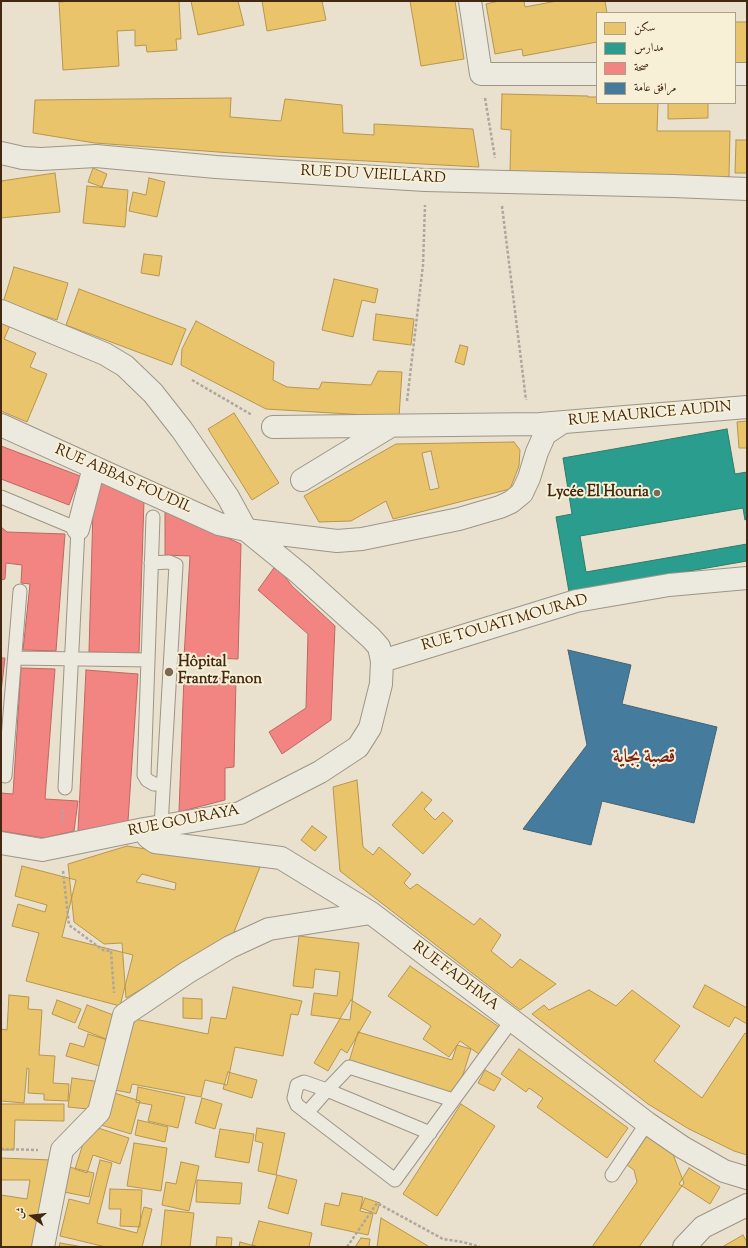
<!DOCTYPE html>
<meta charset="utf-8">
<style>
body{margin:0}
#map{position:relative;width:748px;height:1248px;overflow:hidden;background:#e9e1cd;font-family:"Sorts Mill Goudy",Amiri,serif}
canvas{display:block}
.frame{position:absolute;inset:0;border:2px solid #422811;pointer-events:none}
.legend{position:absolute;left:596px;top:12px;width:140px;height:92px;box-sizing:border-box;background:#f8efd7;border:1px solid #af9f88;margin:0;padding:5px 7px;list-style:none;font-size:12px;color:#422811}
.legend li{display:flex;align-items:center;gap:8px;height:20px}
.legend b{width:20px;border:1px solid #af9f88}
.north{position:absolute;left:12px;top:1196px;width:40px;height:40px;-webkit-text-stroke:3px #f8efd7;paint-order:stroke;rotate:285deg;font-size:11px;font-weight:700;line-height:16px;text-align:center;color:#422811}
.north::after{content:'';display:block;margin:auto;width:14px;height:18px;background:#422811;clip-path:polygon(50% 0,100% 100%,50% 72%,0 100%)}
</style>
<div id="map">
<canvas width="748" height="1248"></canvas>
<div class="frame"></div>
<ul class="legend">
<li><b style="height:11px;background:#e9c46a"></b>سكن</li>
<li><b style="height:11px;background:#2a9d8f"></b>مدارس</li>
<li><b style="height:11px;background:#f28482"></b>صحة</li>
<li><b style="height:11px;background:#457b9d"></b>مرافق عامة</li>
</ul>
<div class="north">ش</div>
</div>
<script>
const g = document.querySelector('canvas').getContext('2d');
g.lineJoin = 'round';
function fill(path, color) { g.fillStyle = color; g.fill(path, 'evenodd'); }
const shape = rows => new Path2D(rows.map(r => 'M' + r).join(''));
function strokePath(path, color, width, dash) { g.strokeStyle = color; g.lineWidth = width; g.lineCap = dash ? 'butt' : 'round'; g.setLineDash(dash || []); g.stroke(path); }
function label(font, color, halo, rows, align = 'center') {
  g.font = font + ' "Sorts Mill Goudy",Amiri,serif'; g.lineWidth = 4; g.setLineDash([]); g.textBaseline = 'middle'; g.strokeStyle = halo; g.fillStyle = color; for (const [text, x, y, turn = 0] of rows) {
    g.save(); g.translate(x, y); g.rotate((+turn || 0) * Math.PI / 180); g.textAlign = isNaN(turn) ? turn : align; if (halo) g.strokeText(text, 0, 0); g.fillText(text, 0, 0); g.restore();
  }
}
const homes = shape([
 [72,1,179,1,181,39,176,39,177,50,147,52,146,45,135,46,135,30,117,31,119,66,63,70,59,2,72,1],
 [191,1,238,1,244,25,198,35,191,1],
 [262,1,322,1,326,20,267,31,262,1],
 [410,1,455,1,464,59,421,66,410,1],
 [499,1,524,1,525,7,557,1,605,1,607,13,597,13,597,42,523,56,522,49,495,54,486,4,499,1],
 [735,22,747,22,747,66,735,67,735,22],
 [502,94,588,96,588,97,597,97,597,103,658,103,657,131,730,131,729,177,510,171,511,130,501,129,502,94],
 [231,98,230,117,281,121,285,99,342,105,343,133,374,135,374,124,473,129,479,167,273,156,95,143,33,133,35,100,231,98],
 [668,103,708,103,708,118,668,119,668,103],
 [736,140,747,140,747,173,735,173,736,140],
 [93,168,107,174,102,187,88,182,93,168],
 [55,173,60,212,1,218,1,181,55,173],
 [149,178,165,182,157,217,129,211,133,192,146,195,149,178],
 [87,186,128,190,125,227,83,223,87,186],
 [144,254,162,256,159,276,141,273,144,254],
 [14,267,68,283,57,320,3,303,14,267],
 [334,279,378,289,375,303,362,300,353,337,322,330,334,279],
 [79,289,186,329,172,365,66,325,79,289],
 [376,314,414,319,411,345,373,340,376,314],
 [1,319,11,323,4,339,36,353,30,367,47,374,27,422,1,411,1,319],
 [196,321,274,362,273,380,287,387,319,389,322,382,371,385,378,371,402,372,399,417,266,409,181,365,182,349,196,321],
 [460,345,468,347,464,365,455,362,460,345],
 [234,413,279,483,252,500,208,429,234,413],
 [747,421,747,448,739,448,737,422,747,421],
 [514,442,520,450,519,466,510,489,393,519,386,501,351,521,319,522,304,496,396,444,514,442],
 [431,451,439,488,430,490,422,453,431,451],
 [357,780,363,847,373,855,379,847,411,874,404,883,410,889,417,884,474,925,480,918,501,935,491,951,512,968,520,959,556,984,520,1010,340,871,333,787,357,780],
 [422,792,432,800,424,809,435,820,443,812,453,821,423,854,392,825,422,792],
 [312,826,327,837,315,851,301,840,312,826],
 [127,846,260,867,232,937,126,998,122,943,104,944,74,922,68,864,127,846],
 [142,874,176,883,175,890,136,882,142,874],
 [22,866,76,880,62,937,133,955,120,1006,26,981,39,933,12,926,18,904,45,912,47,905,15,896,22,866],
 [299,936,359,943,350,1020,311,1015,314,993,337,996,340,972,315,969,313,988,293,986,299,936],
 [410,966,502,1029,483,1057,460,1041,449,1057,423,1039,431,1026,388,996,410,966],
 [705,985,747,1008,747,1024,735,1017,729,1027,693,1007,705,985],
 [233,987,302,1001,298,1015,291,1014,283,1056,235,1047,227,1085,205,1080,201,1097,132,1084,130,1093,110,1089,125,1017,208,1034,211,1017,226,1019,233,987],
 [589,990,616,1006,632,990,680,1026,654,1061,702,1098,745,1033,747,1034,747,1155,734,1151,689,1129,648,1104,532,1014,544,1005,549,1010,589,990],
 [9,995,29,997,28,1009,42,1010,39,1055,55,1056,53,1083,69,1084,68,1101,44,1100,44,1094,28,1093,29,1069,27,1068,24,1103,1,1101,1,1029,7,1030,9,995],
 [183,998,202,999,202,1019,183,1018,183,998],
 [57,1000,81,1009,75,1023,52,1014,57,1000],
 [351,1000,371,1012,347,1053,341,1049,328,1071,314,1063,351,1000],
 [87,1005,121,1018,111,1041,78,1028,87,1005],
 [358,1032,452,1060,457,1045,471,1049,456,1097,348,1065,358,1032],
 [88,1034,111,1041,103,1067,66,1056,70,1043,84,1047,88,1034],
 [519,1049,628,1128,607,1158,537,1107,543,1098,529,1088,526,1092,501,1074,519,1049],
 [485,1070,501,1079,494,1091,478,1083,485,1070],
 [228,1072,257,1080,252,1098,223,1089,228,1072],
 [72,1078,101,1082,98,1110,68,1107,72,1078],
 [138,1087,185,1097,178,1128,148,1121,152,1105,136,1102,138,1087],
 [111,1092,140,1101,131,1134,101,1125,111,1092],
 [202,1098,222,1104,215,1129,195,1123,202,1098],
 [1,1104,64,1104,64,1121,15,1120,14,1150,1,1150,1,1104],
 [461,1104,495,1126,437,1216,403,1194,461,1104],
 [138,1120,168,1127,165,1142,135,1135,138,1120],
 [89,1125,129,1138,120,1164,93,1155,87,1173,75,1169,89,1125],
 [257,1128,285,1133,276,1175,258,1171,263,1143,255,1141,257,1128],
 [220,1129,254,1134,249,1163,215,1157,220,1129],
 [649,1133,671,1149,684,1183,639,1247,592,1247,637,1182,634,1170,627,1165,649,1133],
 [134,1143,167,1148,161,1191,127,1186,134,1143],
 [1,1158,51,1160,34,1247,1,1247,1,1195,27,1199,30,1180,1,1180,1,1158],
 [100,1160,112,1163,97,1223,137,1233,144,1207,152,1209,142,1247,106,1247,60,1236,69,1199,89,1204,100,1160],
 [181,1162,199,1166,189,1211,162,1205,166,1182,176,1184,181,1162],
 [69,1167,94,1173,89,1197,64,1192,69,1167],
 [689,1168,720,1187,710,1204,679,1184,689,1168],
 [277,1175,297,1180,288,1214,268,1208,277,1175],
 [197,1180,242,1183,240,1204,196,1202,197,1180],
 [110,1189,142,1190,140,1227,120,1226,121,1209,109,1209,110,1189],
 [342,1193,363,1197,360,1211,373,1214,368,1235,321,1225,325,1203,339,1206,342,1193],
 [365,1198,380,1203,376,1214,361,1208,365,1198],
 [165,1210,194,1213,190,1247,161,1247,165,1210],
 [381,1218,428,1246,428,1247,377,1247,381,1218],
 [259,1221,312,1233,309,1247,259,1247,252,1245,259,1221],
 [743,1235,747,1242,747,1247,722,1247,743,1235],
 [217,1237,232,1238,231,1247,216,1247,217,1237],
 [361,1238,370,1239,369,1247,355,1247,361,1238],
 [240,1242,258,1247,239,1247,240,1242],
 [60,1243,83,1247,59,1247,60,1243]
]);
fill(homes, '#e9c46a');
strokePath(homes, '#b7954f', 1);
const schools = shape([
 [727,429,735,474,747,472,747,519,745,520,743,508,580,536,586,572,747,544,747,561,569,592,556,517,572,514,563,458,727,429]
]);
fill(schools, '#2a9d8f');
strokePath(schools, '#317a69', 1);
const health = shape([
 [1,446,80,476,69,505,1,479,1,446],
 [94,475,144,500,139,653,89,652,94,475],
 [165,509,241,544,238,659,184,657,190,556,165,555,165,509],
 [1,527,7,532,65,534,56,651,23,650,30,584,21,583,22,565,6,563,5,579,1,580,1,527],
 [276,565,292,586,335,626,331,720,282,754,269,732,306,708,308,634,258,590,276,565],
 [1,658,5,658,1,692,1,658],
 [21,668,55,669,45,799,78,801,74,831,44,838,1,831,1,793,13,794,21,668],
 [86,670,138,674,128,821,78,831,86,670],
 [184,676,236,679,234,767,225,768,225,800,179,812,184,676]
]);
fill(health, '#f28482');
strokePath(health, '#bd6860', 1);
const public = shape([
 [568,650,631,665,622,704,717,727,694,823,602,801,591,845,523,829,587,745,568,650]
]);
fill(public, '#457b9d');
strokePath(public, '#446273', 1);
const service = shape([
 [1,497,78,529,65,788],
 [153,517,144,775,147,780,154,784,163,784],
 [151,563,169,562,176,565,161,826],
 [15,658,148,660],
 [5,776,20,591],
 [453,1100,349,1067,327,1090,304,1082,297,1085,294,1098,297,1105,395,1180,512,1020],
 [307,1113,327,1090,430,1133],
 [612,1175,647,1123]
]);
const minor = shape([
 [470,1,481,74,597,74],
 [735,74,747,74],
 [1,153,23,158,41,159,96,156,216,167,425,180,673,186,747,189],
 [1,311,105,354,125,366,153,393,182,430,228,497,246,530,300,574,371,638,379,647,382,661,381,684,370,728,358,747,320,772,240,813,144,829,42,850,1,843],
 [1,425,219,524,246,530,337,541,362,539,459,519,500,507,511,502,522,493,529,478,537,452,545,434,563,422],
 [273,427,540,424,747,407],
 [302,480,389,427],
 [78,529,94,467],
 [382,661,576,601,669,585,747,578],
 [144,829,148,837,155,842,281,858,371,913,647,1123,682,1147,724,1171,747,1178],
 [43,1247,62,1150,99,1112,124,1015,188,972,230,947,269,929,371,913],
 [684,1247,703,1227,747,1205]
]);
strokePath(service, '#9d9587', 15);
strokePath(minor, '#9d9587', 24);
strokePath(shape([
 [485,98,495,158],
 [502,206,526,400],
 [192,380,252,415],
 [407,401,423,265,425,205],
 [62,822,63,807],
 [63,871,69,925,103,950,111,951,114,993],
 [1,1149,38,1150],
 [347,1247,377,1203,443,1239,463,1242,480,1247]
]), '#ada79d', 2.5, [3, 2]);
strokePath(service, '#ece9df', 13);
strokePath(minor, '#ece9df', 22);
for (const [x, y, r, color] of [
 [657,493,4,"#7c6953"],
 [169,672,5,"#7c6953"]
]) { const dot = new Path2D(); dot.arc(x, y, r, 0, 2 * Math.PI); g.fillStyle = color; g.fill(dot); strokePath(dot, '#f8efd7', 1.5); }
label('15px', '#422811', '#f8efd7', [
 ["RUE DU VIEILLARD",373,176,3],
 ["RUE MAURICE AUDIN",650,415,-5],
 ["RUE ABBAS FOUDIL",123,480,24],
 ["RUE TOUATI MOURAD",505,624,-16],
 ["RUE GOURAYA",184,822,-11],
 ["RUE FADHMA",455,977,37]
]);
label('bold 15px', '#422811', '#f8efd7', [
 ["Lycée El Houria",649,493],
 ["Hôpital",178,663,"left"],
 ["Frantz Fanon",178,680,"left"]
], 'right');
label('bold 19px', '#7a1f14', '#f8efd7', [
 ["قصبة بجاية",644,759]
]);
</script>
